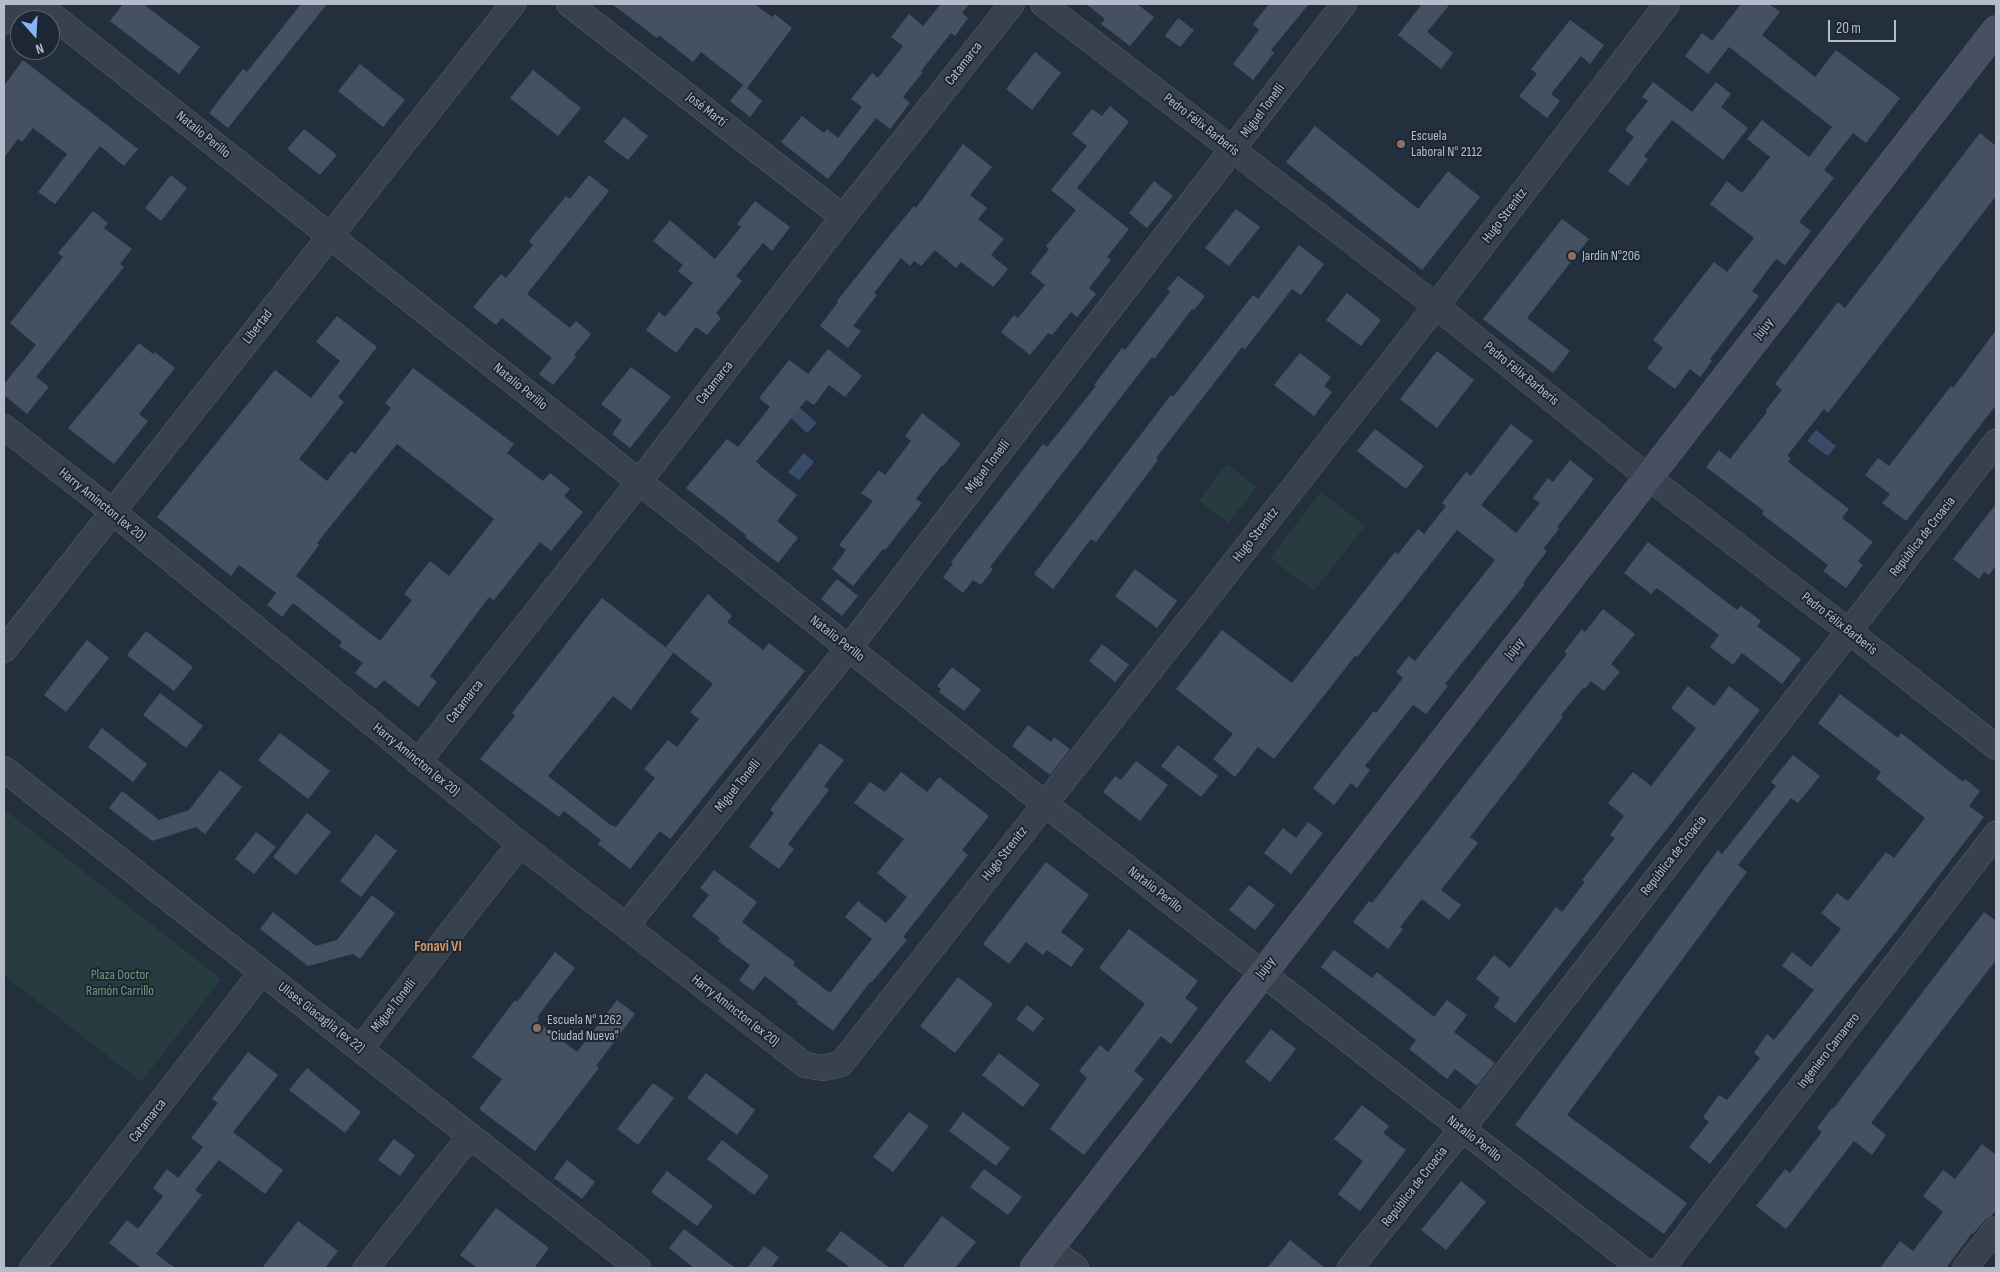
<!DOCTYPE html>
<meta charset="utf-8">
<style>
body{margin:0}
#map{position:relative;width:2000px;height:1272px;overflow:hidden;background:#242f3e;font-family:"Sofia Sans Condensed",sans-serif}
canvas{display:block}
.frame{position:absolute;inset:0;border:5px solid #b4bcc9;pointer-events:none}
.north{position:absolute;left:10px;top:10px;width:50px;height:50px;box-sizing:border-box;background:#1d2633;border:1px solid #59626f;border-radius:50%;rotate:161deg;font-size:14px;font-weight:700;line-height:20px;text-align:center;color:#b4bcc9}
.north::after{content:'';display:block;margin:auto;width:18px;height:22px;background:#8ab4f8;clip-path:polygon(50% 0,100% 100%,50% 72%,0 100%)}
.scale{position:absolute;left:1828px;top:20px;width:68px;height:22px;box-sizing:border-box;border:2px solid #b4bcc9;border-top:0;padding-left:6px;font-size:15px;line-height:18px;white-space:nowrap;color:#b4bcc9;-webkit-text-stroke:4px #1d2633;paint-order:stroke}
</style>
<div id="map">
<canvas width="2000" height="1272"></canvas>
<div class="frame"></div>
<div class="north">N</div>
<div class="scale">20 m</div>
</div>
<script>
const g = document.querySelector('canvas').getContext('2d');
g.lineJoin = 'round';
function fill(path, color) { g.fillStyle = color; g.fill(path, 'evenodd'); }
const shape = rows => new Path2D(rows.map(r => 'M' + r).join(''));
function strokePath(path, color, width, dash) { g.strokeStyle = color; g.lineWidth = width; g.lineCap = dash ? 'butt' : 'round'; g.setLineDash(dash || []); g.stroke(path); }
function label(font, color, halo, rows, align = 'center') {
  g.font = font + ' "Sofia Sans Condensed",sans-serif'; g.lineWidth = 4; g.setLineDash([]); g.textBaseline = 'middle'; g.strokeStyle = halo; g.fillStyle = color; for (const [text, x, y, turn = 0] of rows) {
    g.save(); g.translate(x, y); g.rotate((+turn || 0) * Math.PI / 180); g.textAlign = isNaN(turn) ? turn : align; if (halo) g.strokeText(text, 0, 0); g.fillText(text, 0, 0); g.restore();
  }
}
fill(shape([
 [1227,464,1257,487,1228,523,1199,500],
 [1321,492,1365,526,1314,591,1270,558],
 [4,809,221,979,141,1082,4,975]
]), '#263c3f');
fill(shape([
 [798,406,817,423,807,433,789,416],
 [1816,430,1836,446,1828,456,1807,441],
 [804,453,814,462,799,480,788,472]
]), '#394c67');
fill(shape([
 [123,4,143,4,200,47,179,74,110,21],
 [301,4,327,4,228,128,209,113,243,69,247,72],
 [612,4,754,4,772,17,775,14,792,28,747,88,701,52,693,62,659,35,657,38],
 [941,4,969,4,962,13,968,18,955,36,951,33,921,71,923,72,903,97,910,103,890,129,876,118,828,179,781,142,802,116,824,133,827,129,838,138,862,107,851,99,872,73,878,78,903,46,891,37,909,14,923,26],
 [1086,4,1137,4,1154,17,1130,46,1101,24,1105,19],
 [1269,4,1309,4,1271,50,1274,53,1253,80,1233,64,1259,30,1253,24],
 [1422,4,1450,4,1427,32,1453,53,1441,69,1398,35],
 [1741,4,1769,4,1780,12,1762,35,1815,77,1836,50,1900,98,1866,143,1853,133,1824,170,1834,178,1799,222,1811,231,1785,265,1776,259,1752,291,1759,296,1710,359,1712,361,1700,377,1690,369,1675,389,1647,368,1663,348,1653,340,1714,262,1727,272,1754,238,1710,204,1727,181,1742,193,1770,157,1747,139,1762,120,1809,157,1832,127,1729,47,1708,74,1685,56,1702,33,1712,41],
 [1178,18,1194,30,1180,47,1165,36],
 [1570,20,1604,45,1590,64,1581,56,1551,94,1560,101,1547,118,1519,96,1537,74,1531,69],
 [1035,52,1061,73,1032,110,1006,89],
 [23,60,138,149,124,166,100,146,55,204,38,192,67,154,33,128,22,142,18,139,4,158,4,86],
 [360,64,405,100,383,127,338,91],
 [533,70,581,108,558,136,510,98],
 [1653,82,1692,112,1716,82,1731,94,1721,107,1748,128,1723,160,1672,120,1644,156,1648,159,1628,186,1608,171,1634,137,1625,130,1648,101,1642,97],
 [743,85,762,101,750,117,730,101],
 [1110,106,1129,122,1077,188,1129,229,1107,257,1111,260,1089,288,1096,294,1077,317,1071,312,1052,335,1048,333,1030,355,1001,332,1014,315,1018,318,1045,285,1030,273,1049,249,1046,246,1076,210,1051,190,1087,146,1072,134,1092,109,1102,116],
 [624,117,648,136,628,160,604,142],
 [1315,126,1418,209,1448,171,1480,197,1422,270,1286,162],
 [304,129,337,155,320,175,287,149],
 [1980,133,1996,146,1996,196,1828,413,1824,409,1787,456,1791,458,1788,462,1849,509,1842,518,1873,542,1858,561,1863,565,1846,588,1823,571,1828,565,1762,514,1764,511,1706,467,1719,450,1730,459,1767,412,1766,410,1782,390,1775,384,1838,302,1845,308],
 [963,144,992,167,970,195,987,208,978,219,1004,239,991,255,1008,269,993,287,961,262,956,268,935,250,921,266,914,261,910,266,901,258,874,293,877,295,853,326,861,331,848,348,820,326,838,302,837,301,876,252,914,206,916,208],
 [171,175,187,188,161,221,145,208],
 [589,175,609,191,527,294,570,328,576,321,591,334,574,355,576,357,553,385,539,374,552,358,502,318,496,325,473,307,501,274,506,278,533,245,529,241,566,196,570,199],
 [1154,181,1173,196,1147,228,1129,213],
 [755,201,790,227,772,251,763,243,736,276,742,281,716,313,721,318,707,335,696,327,676,353,646,330,659,312,665,317,693,283,678,271,683,265,653,241,670,220,715,259,741,227,737,224],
 [1236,209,1260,227,1229,266,1205,248],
 [93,211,108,223,104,228,132,249,120,264,124,267,36,377,49,387,27,414,4,395,4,384,36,345,10,323,63,257,58,253],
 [1562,219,1589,239,1527,318,1570,351,1553,373,1483,319],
 [1299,245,1324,264,1301,295,1292,289,1245,349,1242,347,1156,458,1158,460,1096,542,1091,539,1053,589,1034,574,1171,395,1173,397,1253,295,1258,299],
 [1178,276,1205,296,1194,310,1192,309,1154,359,1152,357,990,567,993,569,981,585,973,580,963,593,943,577,953,564,951,562,1043,444,1047,447,1096,386,1094,385,1122,348,1125,350,1170,292,1167,289],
 [1347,293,1381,320,1361,346,1326,320],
 [337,316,377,347,338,397,344,402,299,459,327,481,351,451,355,454,391,408,385,403,413,368,514,444,507,453,543,481,550,473,570,489,564,496,583,512,551,551,540,542,494,600,489,597,430,676,437,682,418,707,384,680,376,689,355,673,363,663,339,646,342,642,293,603,282,617,267,605,276,593,239,565,231,576,157,517,275,370,311,398,340,361,316,342],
 [397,444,494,519,449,576,430,561,404,594,412,600,380,641,296,576,319,545,317,543],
 [1996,330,1996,405,1906,521,1882,503,1890,494,1865,475,1878,458,1889,466,1951,386,1953,388],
 [139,343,153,354,155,352,175,368,139,414,148,421,114,464,68,428],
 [828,349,862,376,845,397,829,385,814,405,806,400,756,462,760,465,760,466,797,495,777,521,798,538,778,563,745,537,746,535,686,488,727,439,738,447,770,407,759,398,789,360,808,374],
 [1437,351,1474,380,1437,428,1400,399],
 [1300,353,1331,377,1324,386,1332,392,1314,416,1274,385],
 [631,367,671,397,630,448,612,434,622,420,601,404],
 [922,413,961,444,943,466,942,465,916,499,922,503,885,550,883,549,853,586,832,569,846,550,839,545,873,501,861,493,879,470,885,475,911,441,905,436],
 [1511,424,1533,441,1481,505,1516,533,1540,503,1533,498,1548,478,1553,482,1570,460,1594,479,1557,527,1559,529,1543,549,1547,551,1523,583,1525,584,1445,684,1448,686,1426,714,1413,705,1365,766,1370,770,1357,788,1351,783,1334,805,1313,788,1374,711,1376,713,1403,678,1396,672,1409,656,1415,661,1495,560,1457,530,1396,608,1357,657,1355,656,1274,759,1258,747,1235,777,1213,759,1233,734,1176,689,1222,630,1292,683,1395,552,1398,554,1418,529,1424,534,1446,506,1442,503,1466,472,1471,476],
 [1375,429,1424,466,1406,489,1357,451],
 [1996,504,1996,565,1989,575,1984,572,1979,579,1953,559],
 [1648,542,1737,610,1741,606,1761,621,1757,626,1801,659,1782,684,1742,653,1733,665,1710,647,1719,635,1657,588,1651,594,1624,573],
 [1135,569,1177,601,1157,628,1115,596],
 [837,579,858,596,842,616,821,599],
 [708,594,732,616,727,622,763,650,769,643,805,671,670,839,660,831,630,869,598,844,601,840,564,811,559,817,480,759,515,716,512,713,602,598,673,653,631,710,613,696,548,776,612,826,613,825,616,827,655,778,644,769,668,740,677,747,699,719,690,712,713,684,666,647],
 [1603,609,1635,634,1611,664,1620,672,1604,691,1591,681,1585,689,1584,687,1561,715,1563,717,1470,837,1478,843,1441,890,1461,905,1449,920,1422,899,1400,927,1403,929,1388,949,1353,922,1369,901,1372,903,1567,654,1564,652,1582,629,1585,632],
 [146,631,193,667,174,691,127,655],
 [87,640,109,658,66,712,44,695],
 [1102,644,1129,665,1115,682,1089,661],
 [952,667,981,690,964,711,939,692,941,689,937,686],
 [1688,686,1714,706,1729,686,1760,710,1515,1023,1494,1007,1500,998,1476,979,1494,955,1510,968,1556,907,1562,912,1585,882,1582,880,1615,838,1610,835,1624,816,1608,803,1633,772,1651,786,1696,728,1671,708],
 [160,693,203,726,186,748,143,715],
 [1840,694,1898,738,1901,733,1963,782,1965,779,1980,791,1969,806,1984,817,1897,930,1710,1164,1689,1147,1709,1122,1703,1117,1719,1095,1727,1100,1760,1058,1754,1053,1767,1034,1774,1040,1814,990,1782,966,1792,952,1811,967,1841,929,1821,913,1837,893,1848,901,1886,852,1894,858,1925,818,1876,779,1881,772,1818,723],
 [1028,725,1051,742,1054,737,1070,749,1050,775,1012,746],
 [102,728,147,764,133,782,88,747],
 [280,733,330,771,308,799,258,760],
 [820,743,844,760,824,786,829,790,788,844,794,849,779,869,749,847,774,813,770,810],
 [1178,745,1218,776,1201,797,1161,766],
 [1793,755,1820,776,1798,803,1791,798,1738,865,1747,872,1567,1115,1687,1203,1664,1234,1515,1125,1718,850,1722,854,1776,786,1771,782],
 [1136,761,1168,785,1140,821,1103,792,1115,776,1121,780],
 [220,770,242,787,205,834,196,827,152,841,109,808,122,791,159,820,189,810],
 [901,772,927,792,939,777,989,816,962,850,968,855,903,937,907,940,871,983,870,982,833,1031,796,1003,798,1002,765,976,753,991,739,980,750,965,718,941,720,938,692,916,709,895,700,888,714,870,757,902,742,922,795,962,793,965,830,993,872,939,845,917,858,901,886,923,907,897,877,873,904,839,854,803,870,782,885,792],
 [307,813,331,832,296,875,273,857],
 [1308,822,1323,833,1291,874,1264,853,1283,828,1296,838],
 [256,832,276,847,254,874,235,859],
 [376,834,397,851,361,897,340,881],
 [1046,862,1089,895,1061,932,1084,949,1071,967,1047,950,1043,955,1026,942,1009,964,983,944],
 [1249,885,1275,905,1255,930,1229,910],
 [372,895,395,913,360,959,353,954,308,966,260,929,273,912,316,946,337,940],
 [1984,912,1996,921,1996,960,1871,1123,1886,1135,1872,1155,1854,1141,1786,1229,1756,1206,1785,1169,1790,1173,1822,1132,1817,1128,1832,1108,1833,1109],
 [1129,929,1198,981,1185,998,1198,1008,1171,1044,1161,1036,1134,1071,1144,1079,1084,1155,1050,1129,1087,1078,1079,1071,1100,1045,1108,1052,1145,1004,1099,968],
 [1334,950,1372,978,1377,972,1434,1017,1447,1000,1467,1015,1454,1032,1495,1063,1477,1086,1455,1069,1447,1079,1409,1049,1416,1040,1321,967],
 [555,952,575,968,537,1017,539,1018,537,1021,577,1052,617,1000,635,1014,596,1066,599,1068,535,1151,479,1109,502,1079,472,1057,515,1000,517,1002],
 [958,977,993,1004,955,1053,920,1026],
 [1027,1005,1044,1018,1033,1032,1016,1019],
 [1271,1029,1296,1049,1270,1082,1245,1062],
 [248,1052,278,1075,233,1132,283,1170,265,1194,219,1160,195,1190,202,1195,156,1254,175,1268,141,1268,109,1243,127,1220,138,1229,163,1196,153,1188,167,1169,178,1178,203,1147,191,1138,218,1103,212,1099],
 [999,1053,1040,1085,1023,1107,982,1075],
 [307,1068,361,1112,345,1133,289,1090],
 [706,1073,755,1110,737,1135,687,1098],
 [653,1083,674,1098,638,1145,617,1129],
 [1362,1105,1389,1126,1383,1133,1406,1150,1360,1211,1338,1194,1363,1161,1334,1139],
 [909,1112,929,1126,893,1172,873,1157],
 [963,1112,1010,1148,996,1166,949,1131],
 [394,1139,415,1155,400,1176,378,1160],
 [722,1140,769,1176,754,1195,707,1159],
 [1982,1144,1996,1155,1996,1210,1992,1215,1985,1220,1973,1234,1972,1233,1946,1268,1880,1268,1900,1241,1913,1251,1943,1212,1923,1196,1943,1170,1955,1179],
 [567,1160,595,1182,582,1199,554,1178],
 [984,1169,1022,1197,1008,1215,970,1187],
 [667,1171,713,1206,697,1226,651,1192],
 [1461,1181,1486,1202,1446,1250,1421,1230],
 [496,1208,549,1248,534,1268,477,1268,460,1255],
 [942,1216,976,1242,955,1268,902,1268],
 [298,1221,338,1251,325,1268,262,1268],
 [684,1229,735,1268,694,1268,669,1248],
 [841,1231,890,1268,851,1268,826,1250],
 [1290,1240,1325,1268,1267,1268],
 [764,1246,779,1257,771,1268,747,1268]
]), '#455162');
const street = shape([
 [38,4,1045,804,1641,1268],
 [569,4,843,217],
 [1043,4,1436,306,1649,478,1850,632,1996,747],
 [4,22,18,4],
 [4,427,113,512,520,844,805,1065,823,1068,841,1064,1436,306,1667,4],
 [4,650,513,4],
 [418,762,639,482,843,217,1012,4],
 [4,769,638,1268],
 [626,926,848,649,1344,4],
 [360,1049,520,844],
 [1049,1248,1076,1268],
 [32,1268,262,972],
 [366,1268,470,1136],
 [1350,1268,1462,1129,1996,442],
 [1662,1268,1996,834],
 [1965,1268,1996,1229]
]);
const secondary = shape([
 [1034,1268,1996,30]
]);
strokePath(street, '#565f6c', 26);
strokePath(secondary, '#565f6c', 29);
strokePath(street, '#38414e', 25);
strokePath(secondary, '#465061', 28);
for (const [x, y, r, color] of [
 [1401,144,5,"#8d6e63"],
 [1572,256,5,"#8d6e63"],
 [537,1028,5,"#8d6e63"]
]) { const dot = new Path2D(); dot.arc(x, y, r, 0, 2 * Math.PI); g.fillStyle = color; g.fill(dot); strokePath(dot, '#1d2633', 2); }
label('14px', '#b4bcc9', '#1d2633', [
 ["Catamarca",964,64,-52],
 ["José Martí",706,110,38],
 ["Miguel Tonelli",1263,111,-53],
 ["Pedro Félix Barberis",1201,125,38],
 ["Natalio Perillo",203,135,39],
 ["Hugo Strenitz",1505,216,-53],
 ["Libertad",258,327,-52],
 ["Jujuy",1764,329,-52],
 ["Pedro Félix Barberis",1521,374,39],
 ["Catamarca",715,383,-52],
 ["Natalio Perillo",520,387,39],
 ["Miguel Tonelli",988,467,-52],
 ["Harry Amincton (ex 20)",102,505,39],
 ["Hugo Strenitz",1256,535,-52],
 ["República de Croacia",1923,537,-52],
 ["Pedro Félix Barberis",1839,624,38],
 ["Natalio Perillo",837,639,38],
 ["Jujuy",1515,649,-52],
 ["Catamarca",465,702,-52],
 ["Harry Amincton (ex 20)",416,760,39],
 ["Miguel Tonelli",738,786,-51],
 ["Hugo Strenitz",1005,854,-52],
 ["República de Croacia",1674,856,-52],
 ["Natalio Perillo",1155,890,38],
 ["Jujuy",1266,968,-52],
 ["Miguel Tonelli",394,1006,-52],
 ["Harry Amincton (ex 20)",735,1011,38],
 ["Ulises Giacaglia (ex 22)",321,1018,38],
 ["Ingeniero Camarero",1829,1051,-52],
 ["Catamarca",148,1121,-52],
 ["Natalio Perillo",1474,1139,38],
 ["República de Croacia",1415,1187,-52]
]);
label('14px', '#b4bcc9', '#1d2633', [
 ["Escuela",1411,136],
 ["Laboral N° 2112",1411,152],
 ["Jardín N°206",1582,256],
 ["Escuela N° 1262",547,1020],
 ["\"Ciudad Nueva\"",547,1036]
], 'left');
label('14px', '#6b9a76', '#1d2633', [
 ["Plaza Doctor",120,975],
 ["Ramón Carrillo",120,991]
]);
label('bold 15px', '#d59563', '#1d2633', [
 ["Fonavi VI",438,947]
]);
</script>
